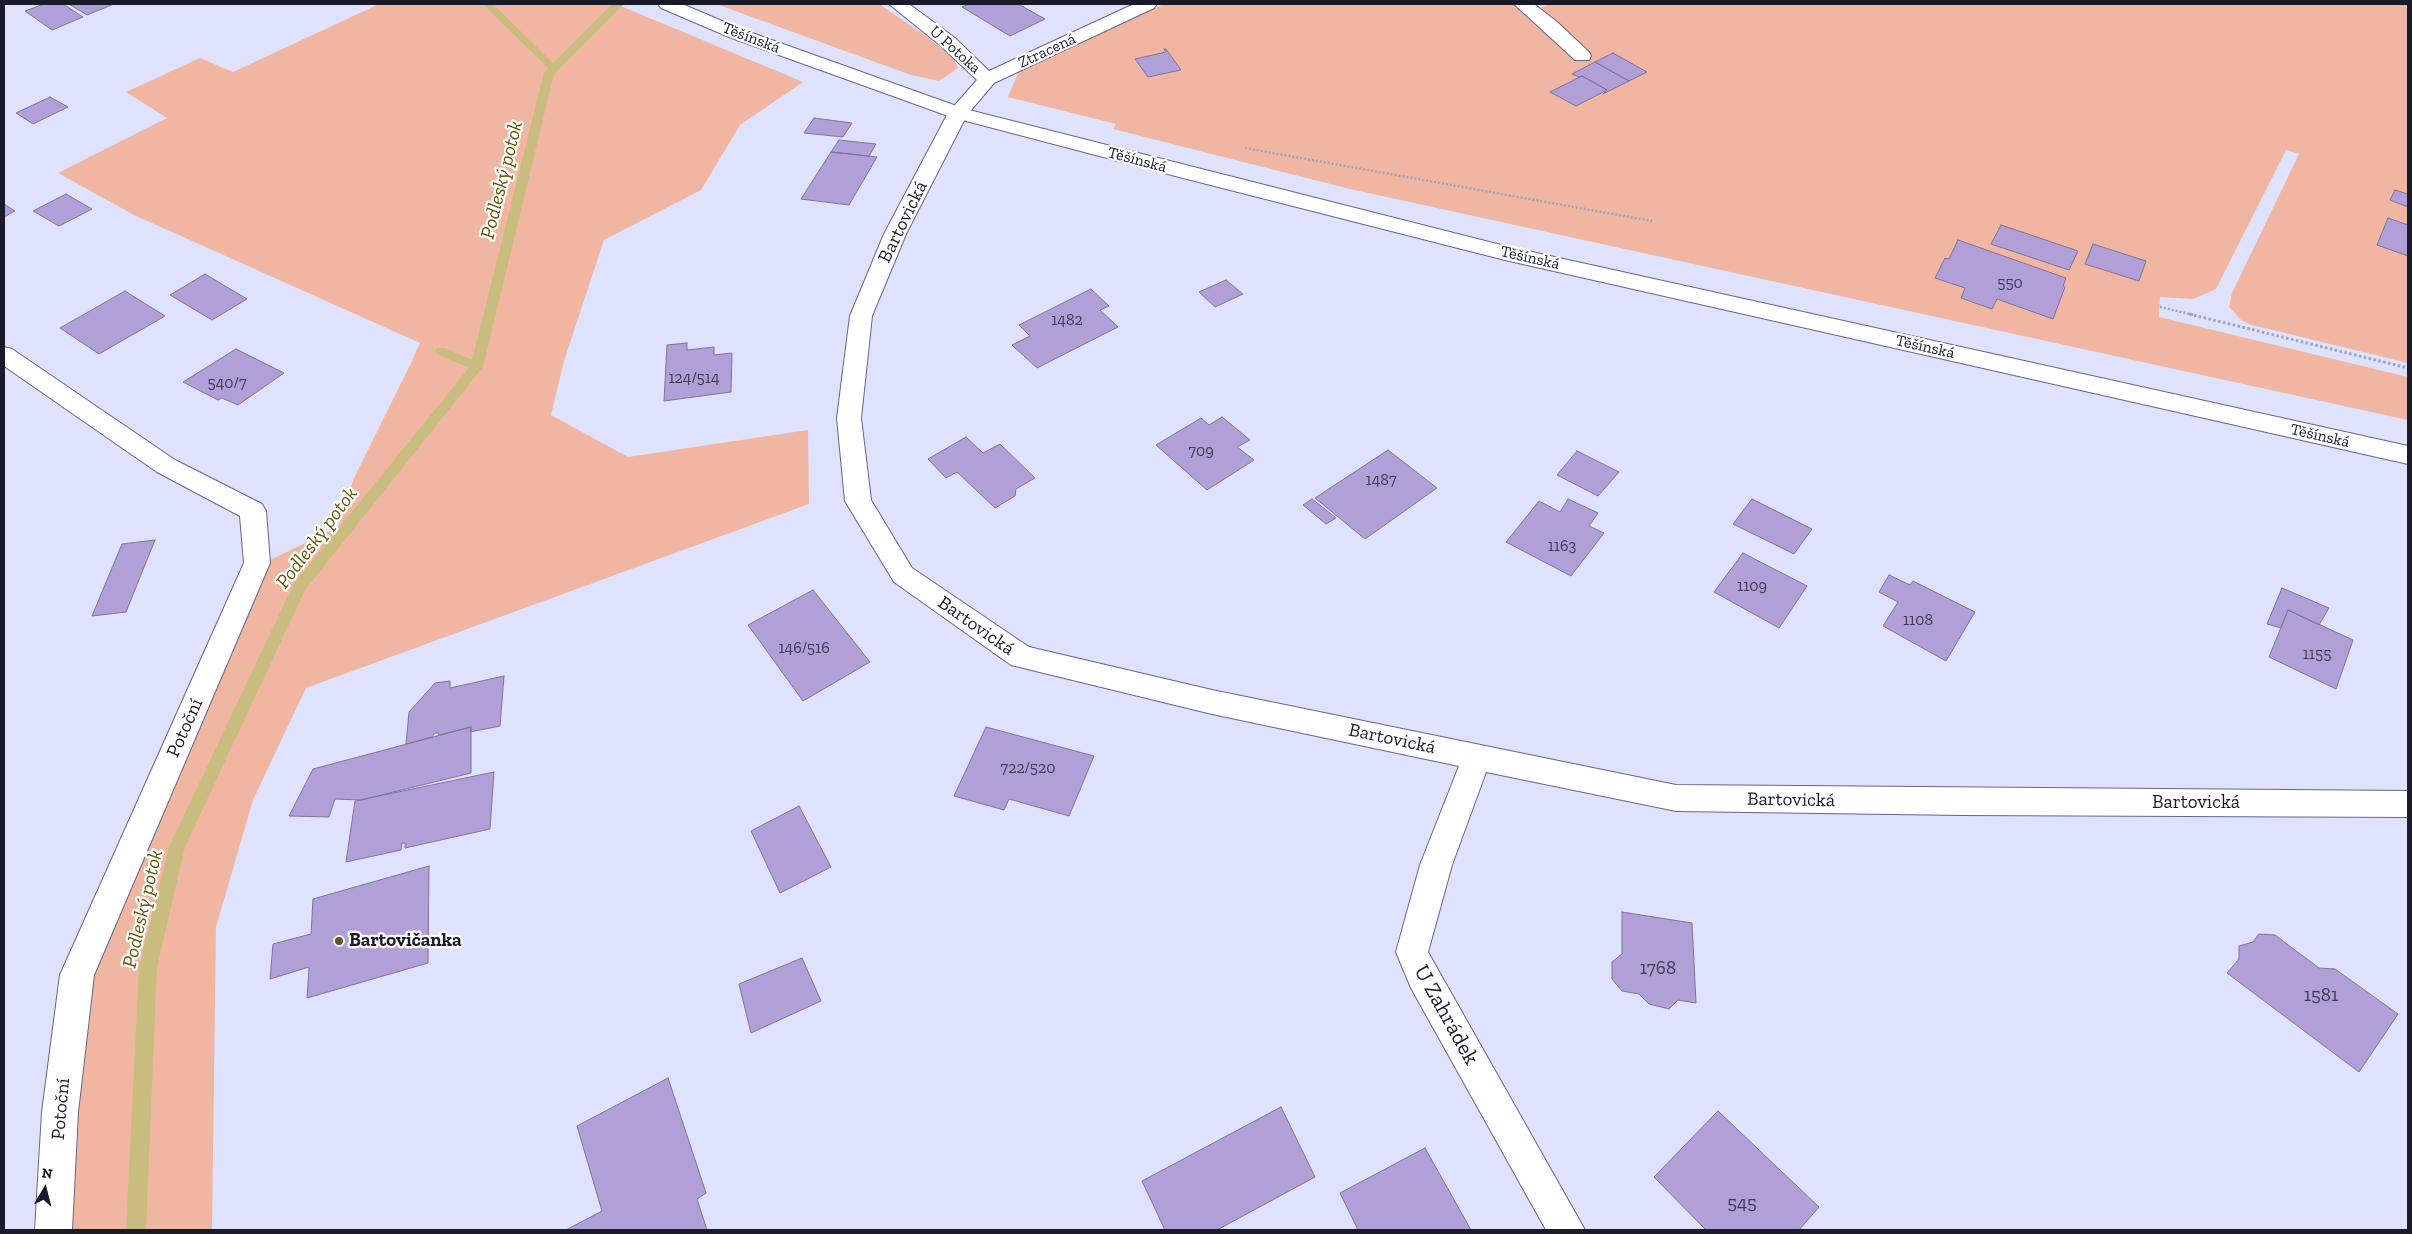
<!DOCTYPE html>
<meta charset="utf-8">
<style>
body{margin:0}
#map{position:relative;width:2412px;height:1234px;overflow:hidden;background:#dfe2fd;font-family:"Zilla Slab",serif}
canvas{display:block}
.frame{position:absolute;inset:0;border:5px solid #191a2a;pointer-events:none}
.north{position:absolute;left:20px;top:1164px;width:50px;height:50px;-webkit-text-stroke:4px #fff;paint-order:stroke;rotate:8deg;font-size:14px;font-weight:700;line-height:20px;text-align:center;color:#191a2a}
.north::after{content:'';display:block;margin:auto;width:18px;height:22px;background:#191a2a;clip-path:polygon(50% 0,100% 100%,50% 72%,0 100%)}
</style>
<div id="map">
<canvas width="2412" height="1234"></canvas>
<div class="frame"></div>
<div class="north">N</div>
</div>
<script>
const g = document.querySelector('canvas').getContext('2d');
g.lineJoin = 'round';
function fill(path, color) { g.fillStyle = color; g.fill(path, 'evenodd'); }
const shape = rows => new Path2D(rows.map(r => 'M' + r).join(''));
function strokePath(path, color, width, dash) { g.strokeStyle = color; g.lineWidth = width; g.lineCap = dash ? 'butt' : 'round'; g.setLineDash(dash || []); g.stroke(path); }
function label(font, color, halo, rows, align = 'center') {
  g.font = font + ' "Zilla Slab",serif'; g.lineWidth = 4.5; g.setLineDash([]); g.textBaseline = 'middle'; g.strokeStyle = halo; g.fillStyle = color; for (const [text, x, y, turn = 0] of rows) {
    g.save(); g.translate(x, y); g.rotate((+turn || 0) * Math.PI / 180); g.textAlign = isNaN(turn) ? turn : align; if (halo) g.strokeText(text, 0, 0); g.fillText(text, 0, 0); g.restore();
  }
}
fill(shape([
 [379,4,616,4,803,82,740,125,701,190,604,240,564,361,551,415,628,457,808,430,809,504,306,688,253,800,216,927,212,1230,64,1230,69,1108,85,975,266,562,338,527,354,478,415,355,412,360,420,343,134,215,58,173,167,118,126,92,200,58,233,72],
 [716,4,879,4,923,34,953,57,958,68,939,81,911,75],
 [1164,4,1514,4,1527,14,1549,4,2408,4,2408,363,2252,325,2241,320,2229,307,2232,293,2299,154,2286,150,2216,289,2193,299,2160,297,2159,317,2408,377,2408,420,1350,189,1113,129,1116,124,1008,97,1019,71]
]), '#f1b6a1');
fill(shape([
 [483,4,493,4,553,63,609,7,613,4,624,4,554,74,483,367,305,590,185,847,157,967,146,1230,126,1230,139,967,169,847,294,583,469,368,437,354,435,351,437,348,445,348,472,360,544,73,548,68,483,4]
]), '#c8bd7f');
const building = shape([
 [44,4,63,4,83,17,52,30,25,11,44,4],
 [69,4,114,4,87,15,69,4],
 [969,4,1018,4,1045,19,1010,36,962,7,969,4],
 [1164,49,1166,49,1181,70,1148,77,1135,59,1166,52,1164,49],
 [1613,53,1647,72,1629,81,1595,62,1613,53],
 [1595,62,1629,81,1603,94,1607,90,1582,76,1579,77,1572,74,1595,62],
 [1582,76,1607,90,1576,106,1550,92,1582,76],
 [50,97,68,107,33,124,16,113,50,97],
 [814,118,852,123,843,137,804,133,814,118],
 [839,140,876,144,869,156,831,152,839,140],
 [831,152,877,157,849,205,801,199,831,152],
 [2395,190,2408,194,2408,207,2390,200,2395,190],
 [66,194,92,209,59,226,33,211,66,194],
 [4,204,15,211,4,217,4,204],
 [2388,218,2408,225,2408,256,2377,245,2388,218],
 [2001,225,2078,251,2069,270,1991,244,2001,225],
 [1958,240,2066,278,2063,286,2065,287,2053,319,1997,299,1992,309,1961,298,1965,288,1935,278,1945,258,1949,259,1958,240],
 [2093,244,2146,261,2139,281,2085,264,2093,244],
 [205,274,247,299,212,320,170,295,205,274],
 [1226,280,1243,294,1215,307,1199,292,1226,280],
 [1091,289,1109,306,1100,310,1118,327,1037,368,1012,345,1030,336,1019,325,1091,289],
 [125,291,165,316,99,354,60,328,125,291],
 [687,343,687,350,714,347,714,355,732,353,731,392,664,401,667,345,687,343],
 [236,349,284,373,238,405,222,398,218,400,183,382,236,349],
 [1222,417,1250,440,1237,447,1254,460,1207,490,1156,445,1201,418,1209,425,1222,417],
 [966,437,983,453,1000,444,1035,478,1016,489,1015,496,995,508,957,472,946,478,928,459,966,437],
 [1388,450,1437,488,1365,539,1315,498,1388,450],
 [1577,451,1619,472,1598,496,1557,475,1577,451],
 [1312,499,1336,518,1326,524,1303,505,1312,499],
 [1568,499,1598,513,1589,526,1604,533,1571,576,1506,542,1539,501,1560,512,1568,499],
 [1752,499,1812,529,1794,554,1733,524,1752,499],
 [155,540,126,612,92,616,122,544,155,540],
 [1743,553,1807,586,1779,628,1714,592,1743,553],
 [1889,575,1910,585,1913,581,1975,612,1946,661,1883,626,1898,602,1879,592,1889,575],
 [2282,588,2329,608,2319,625,2288,610,2281,628,2267,624,2282,588],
 [813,590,870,662,803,701,748,625,813,590],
 [2288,610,2353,640,2336,689,2269,657,2288,610],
 [504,676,500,726,470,732,471,727,439,735,438,733,435,733,432,737,406,744,409,712,435,683,450,681,450,688,504,676],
 [471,727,471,773,361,800,335,799,329,817,289,816,313,769,471,727],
 [986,727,1094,756,1069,816,1009,799,1004,810,954,796,986,727],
 [494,772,490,829,405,848,405,843,402,843,401,850,346,862,355,801,494,772],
 [799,806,831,867,780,893,751,831,799,806],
 [429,866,428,963,307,998,309,967,270,979,273,944,311,934,313,899,429,866],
 [1622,912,1692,923,1696,1003,1678,1000,1669,1009,1649,1004,1639,994,1622,991,1612,979,1612,962,1622,954,1622,912],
 [2259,934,2275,935,2319,968,2335,969,2398,1014,2359,1072,2227,973,2239,959,2239,946,2253,942,2259,934],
 [802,958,821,1001,751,1033,739,984,802,958],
 [668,1078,706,1193,697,1199,707,1230,566,1230,602,1211,577,1126,668,1078],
 [1281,1107,1315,1177,1217,1230,1165,1230,1142,1181,1281,1107],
 [1718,1111,1819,1207,1799,1230,1706,1230,1654,1177,1718,1111],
 [1425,1148,1471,1230,1358,1230,1340,1193,1425,1148]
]);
fill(building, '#b19fd7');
strokePath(building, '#7f739a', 1);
const minor = shape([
 [889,4,909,4,955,38,989,71,1134,4,1157,4,1154,8,994,83,967,115,906,234,872,316,861,418,871,500,912,568,1029,647,1212,690,1676,785,2408,791,2408,817,1963,815,1676,811,1486,772,1452,865,1428,952,1585,1230,1546,1230,1411,988,1396,952,1420,865,1459,766,1212,714,1011,665,894,582,845,501,837,418,850,316,884,234,948,113,977,80,941,46,889,4],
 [1514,4,1534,4,1557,22,1589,52,1591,56,1589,60,1575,60,1514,4],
 [4,347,12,349,175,460,262,504,266,511,270,563,94,975,78,1112,72,1230,35,1230,42,1112,60,975,244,563,240,516,157,472,4,366,4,347]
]);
const secondary = shape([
 [658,4,682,4,741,29,965,109,1505,246,2408,446,2408,464,1505,260,1183,178,951,117,729,37,661,8,658,4]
]);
strokePath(minor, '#63678d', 2);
strokePath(secondary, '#63678d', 2);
strokePath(shape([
 [1245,148,1652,221],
 [2160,307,2194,315]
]), '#a0a3ba', 2.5, [2, 2]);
strokePath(shape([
 [2189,314,2408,368]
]), '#a0a3ba', 3, [2.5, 2.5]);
fill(minor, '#fff');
fill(secondary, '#fff');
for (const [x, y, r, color] of [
 [339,941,5,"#605724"]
]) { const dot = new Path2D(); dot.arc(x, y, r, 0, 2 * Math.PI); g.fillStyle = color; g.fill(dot); strokePath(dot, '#fff', 2); }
label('16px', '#191a2a', '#fff', [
 ["Těšínská",751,38,21],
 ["U Potoka",955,50,42],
 ["Ztracená",1047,51,-25],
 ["Těšínská",1137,160,15],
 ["Těšínská",1530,258,13],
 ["Těšínská",1925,347,13],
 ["Těšínská",2320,436,13]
]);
label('16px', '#3f3b55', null, [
 ["550",2010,283],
 ["1482",1067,320],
 ["124/514",694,378],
 ["540/7",227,383],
 ["709",1201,451],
 ["1487",1381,480],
 ["1163",1562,546],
 ["1109",1752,586],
 ["1108",1918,620],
 ["146/516",804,648],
 ["1155",2317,654],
 ["722/520",1028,768]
]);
label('19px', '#191a2a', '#fff', [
 ["Bartovická",903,222,-64],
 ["Bartovická",976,626,35],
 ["Potoční",185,728,-66],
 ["Bartovická",1392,739,12],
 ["Bartovická",1791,800,1],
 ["Bartovická",2196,803],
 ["Potoční",61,1109,-85]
]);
label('bold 19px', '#191a2a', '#fff', [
 ["Bartovičanka",349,941]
], 'left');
label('19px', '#3f3b55', null, [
 ["1768",1658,969],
 ["1581",2321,996],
 ["545",1742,1204]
]);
label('italic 20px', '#615506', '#fff', [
 ["Podleský potok",502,180,-76],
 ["Podleský potok",317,538,-53],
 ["Podleský potok",143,909,-77]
]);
label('22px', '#191a2a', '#fff', [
 ["U Zahrádek",1446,1015,61]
]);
</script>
